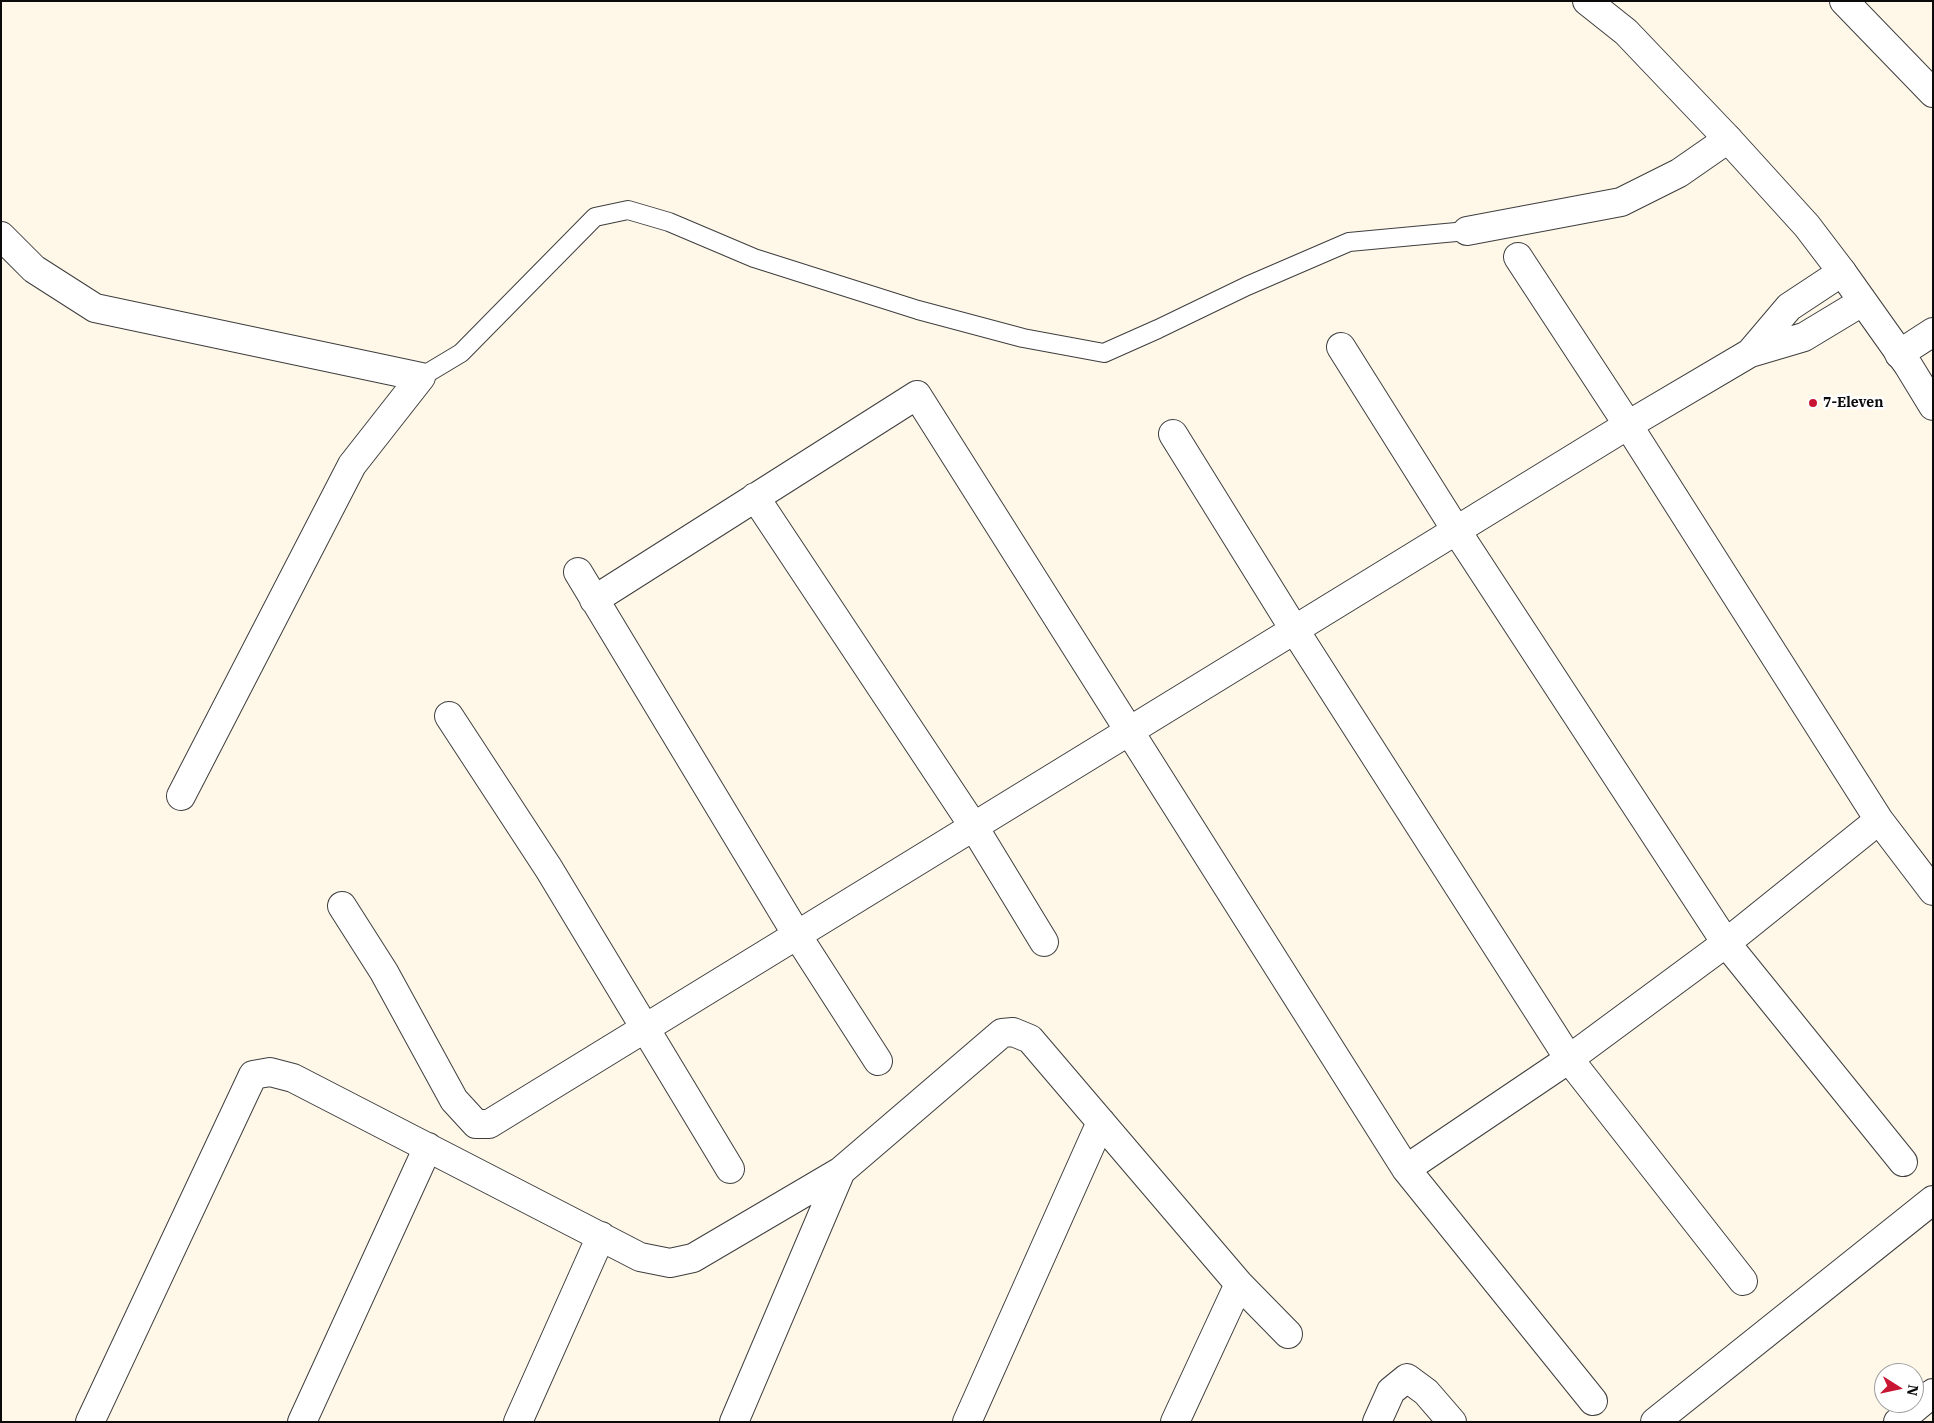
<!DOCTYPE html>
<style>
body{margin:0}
#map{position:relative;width:1934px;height:1423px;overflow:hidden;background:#fff8e9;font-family:"IBM Plex Serif",serif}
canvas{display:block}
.frame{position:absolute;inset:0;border:2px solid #0b0b0b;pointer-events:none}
.north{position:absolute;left:1874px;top:1363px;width:50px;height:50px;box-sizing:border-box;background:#fff;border:1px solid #9d9d9d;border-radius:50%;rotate:100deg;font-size:14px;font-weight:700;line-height:20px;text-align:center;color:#0b0b0b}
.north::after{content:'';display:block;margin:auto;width:18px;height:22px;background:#c81632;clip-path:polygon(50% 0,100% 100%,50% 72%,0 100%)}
</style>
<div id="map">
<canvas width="1934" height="1423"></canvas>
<div class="frame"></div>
<div class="north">N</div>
</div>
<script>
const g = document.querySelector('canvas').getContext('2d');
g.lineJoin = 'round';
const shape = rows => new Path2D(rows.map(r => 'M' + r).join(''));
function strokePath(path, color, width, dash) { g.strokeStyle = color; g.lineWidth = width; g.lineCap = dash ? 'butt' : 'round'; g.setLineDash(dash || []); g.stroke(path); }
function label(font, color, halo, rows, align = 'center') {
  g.font = font + ' "IBM Plex Serif",serif'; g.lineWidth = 5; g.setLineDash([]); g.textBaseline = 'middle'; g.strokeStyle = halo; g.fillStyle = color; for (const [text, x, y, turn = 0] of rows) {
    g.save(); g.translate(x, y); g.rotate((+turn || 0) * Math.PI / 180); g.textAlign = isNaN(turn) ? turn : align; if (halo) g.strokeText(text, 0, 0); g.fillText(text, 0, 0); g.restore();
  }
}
const service = shape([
 [421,377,461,353,595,217,628,210,669,222,754,258,918,310,1023,338,1104,353,1158,329,1247,286,1349,242,1467,231]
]);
const minor = shape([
 [1844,1,1933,93],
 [1467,231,1621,202,1679,173,1728,139],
 [1,236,34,269,95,308,421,377,352,465,181,796],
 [1518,257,1628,425,1879,820,1933,891],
 [1341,347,1456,530,1726,943,1903,1162],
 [1750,353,1789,307,1842,272],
 [1899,354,1933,332],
 [1173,434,1294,629,1569,1059,1743,1281],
 [755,497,974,827,1044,942],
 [578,572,797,935,878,1061],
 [594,600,917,395,1406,1169,1593,1401],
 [449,716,549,869,730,1169],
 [342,906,384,972,454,1100,476,1124,489,1124,1628,425,1750,353,1804,337,1862,302],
 [1406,1169,1569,1059,1726,943,1879,820],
 [90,1422,253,1075,270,1072,293,1078,640,1257,670,1263,693,1258,841,1171,1002,1033,1013,1032,1030,1039,1239,1284,1288,1334],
 [302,1422,428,1147],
 [518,1422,601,1236],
 [734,1422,841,1171],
 [967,1422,1101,1122],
 [1175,1422,1239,1284],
 [1377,1422,1391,1391,1407,1378,1426,1392,1452,1422],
 [1655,1422,1933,1200],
 [1898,1422,1933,1393]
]);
const tertiary = shape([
 [1587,1,1626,32,1728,139,1807,226,1842,272,1908,365,1933,406]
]);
strokePath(service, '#3e3e3e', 20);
strokePath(minor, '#3e3e3e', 30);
strokePath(tertiary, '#3e3e3e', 30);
strokePath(service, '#fff', 18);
strokePath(minor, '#fff', 28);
strokePath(tertiary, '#fff', 28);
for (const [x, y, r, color] of [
 [1813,403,5,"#c81632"]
]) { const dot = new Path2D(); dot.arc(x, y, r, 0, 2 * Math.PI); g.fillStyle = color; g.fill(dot); strokePath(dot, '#fff', 2); }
label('bold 14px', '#0b0b0b', '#fff', [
 ["7-Eleven",1823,403]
], 'left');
</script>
